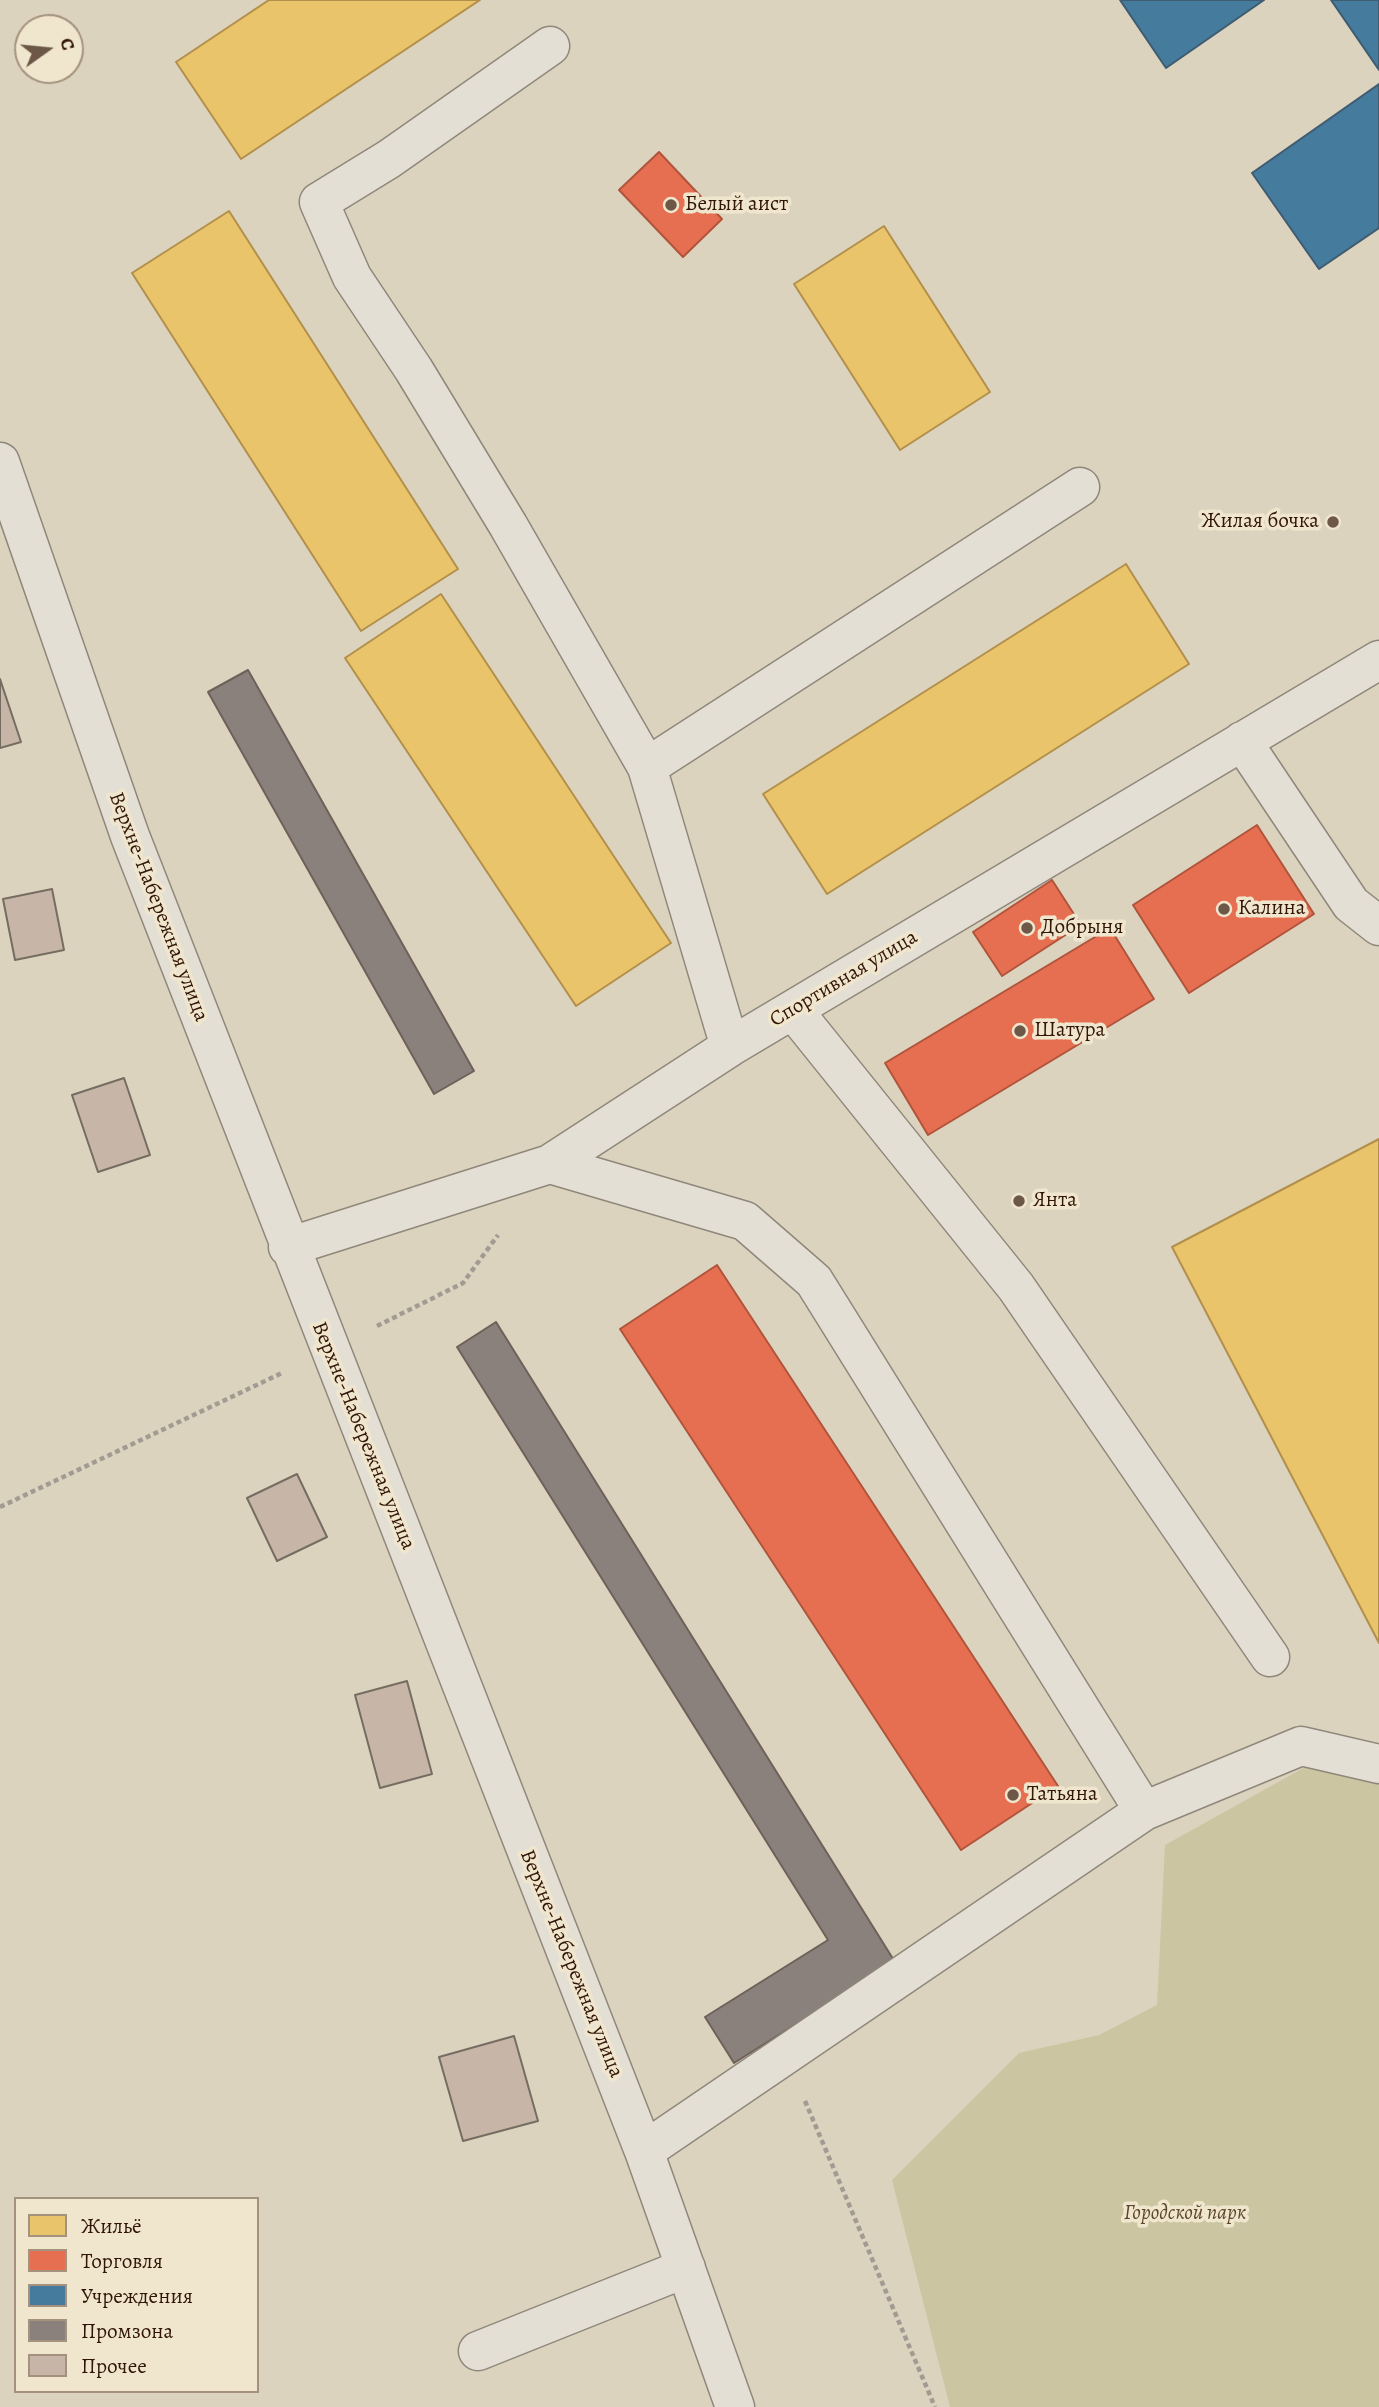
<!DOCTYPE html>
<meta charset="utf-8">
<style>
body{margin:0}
#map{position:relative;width:1379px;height:2407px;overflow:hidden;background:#dcd3bf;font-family:Alegreya,serif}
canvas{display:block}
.legend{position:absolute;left:14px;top:2197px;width:245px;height:196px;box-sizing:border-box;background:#f0e6ce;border:2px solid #a4927e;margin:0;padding:9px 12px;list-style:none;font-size:21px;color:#311507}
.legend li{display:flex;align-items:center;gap:14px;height:35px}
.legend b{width:35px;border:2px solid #a4927e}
.north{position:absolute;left:14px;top:14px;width:70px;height:70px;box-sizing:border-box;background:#f0e6ce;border:2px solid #a4927e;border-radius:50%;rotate:75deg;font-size:19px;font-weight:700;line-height:28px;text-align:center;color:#311507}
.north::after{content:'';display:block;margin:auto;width:24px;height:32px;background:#6d5847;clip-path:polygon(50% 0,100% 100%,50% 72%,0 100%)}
</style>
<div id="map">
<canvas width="1379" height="2407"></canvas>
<ul class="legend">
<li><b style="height:19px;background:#e9c46a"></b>Жильё</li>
<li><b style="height:19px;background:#e76f51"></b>Торговля</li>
<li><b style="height:19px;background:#457b9d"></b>Учреждения</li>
<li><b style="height:19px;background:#8a817c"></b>Промзона</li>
<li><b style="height:19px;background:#c7b6a8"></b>Прочее</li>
</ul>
<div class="north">С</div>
</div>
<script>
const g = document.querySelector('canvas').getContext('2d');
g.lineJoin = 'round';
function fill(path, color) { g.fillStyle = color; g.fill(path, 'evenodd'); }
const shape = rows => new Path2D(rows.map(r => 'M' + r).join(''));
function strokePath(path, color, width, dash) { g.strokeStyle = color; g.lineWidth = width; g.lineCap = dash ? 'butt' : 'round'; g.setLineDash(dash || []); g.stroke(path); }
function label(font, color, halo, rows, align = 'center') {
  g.font = font + ' Alegreya,serif'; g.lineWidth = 7; g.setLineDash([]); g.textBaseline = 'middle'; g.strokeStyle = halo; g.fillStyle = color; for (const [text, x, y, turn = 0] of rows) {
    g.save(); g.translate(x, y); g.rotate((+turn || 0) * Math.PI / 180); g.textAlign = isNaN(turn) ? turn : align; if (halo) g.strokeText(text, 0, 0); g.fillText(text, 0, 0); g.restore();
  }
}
fill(shape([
 [1325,1756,1379,1771,1379,2407,950,2407,892,2180,1019,2053,1099,2035,1157,2005,1165,1845]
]), '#cbc6a1');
const homes = shape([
 [269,0,480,0,241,159,176,62,269,0],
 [229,211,458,569,361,631,132,273,229,211],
 [884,226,990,392,900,450,794,284,884,226],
 [1126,564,1189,664,827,894,763,794,1126,564],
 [441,594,671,943,576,1006,345,658,441,594],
 [1379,1139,1379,1643,1172,1247,1379,1139]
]);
fill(homes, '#e9c46a');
strokePath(homes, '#b2904c', 2);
const shops = shape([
 [659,152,722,219,683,257,619,190,659,152],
 [1257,825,1314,914,1189,993,1133,905,1257,825],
 [1052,880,1081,925,1002,976,973,932,1052,880],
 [1110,928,1154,999,928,1135,885,1063,1110,928],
 [717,1265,1058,1786,961,1850,620,1329,717,1265]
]);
fill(shops, '#e76f51');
strokePath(shops, '#b0543b', 2);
const public = shape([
 [1120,0,1264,0,1166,68,1120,0],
 [1331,0,1379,0,1379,70,1331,0],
 [1379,84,1379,228,1319,269,1252,173,1379,84]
]);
fill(public, '#457b9d');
strokePath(public, '#3f5c70', 2);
const industry = shape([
 [248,670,474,1071,434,1094,208,692,248,670],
 [496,1322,895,1962,734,2063,705,2017,828,1940,457,1347,496,1322]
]);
fill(industry, '#8a817c');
strokePath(industry, '#6f6159', 2);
const building = shape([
 [0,679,21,742,0,748,0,679],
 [52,889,64,950,15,960,3,899,52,889],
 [124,1078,150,1155,98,1172,72,1095,124,1078],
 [297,1474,327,1537,277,1561,247,1498,297,1474],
 [407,1681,432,1774,380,1788,355,1695,407,1681],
 [514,2036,538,2121,463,2141,439,2057,514,2036]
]);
fill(building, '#c7b6a8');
strokePath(building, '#766d62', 2);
const minor = shape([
 [550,46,389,159,319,202,352,277,414,370,508,525,647,767,730,1047],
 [0,462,130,836,644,2151,735,2407],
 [1242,741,1351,904,1379,926],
 [647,767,1080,487],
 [793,1010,1016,1287,1270,1657],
 [550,1164,745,1221,814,1281,1144,1811,644,2151],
 [288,1247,550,1164,730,1047,1379,660],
 [1144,1811,1301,1746,1379,1764],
 [478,2351,686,2268]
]);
strokePath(minor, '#8f877a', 41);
strokePath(shape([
 [377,1326,463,1283,498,1235],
 [0,1507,284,1372],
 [805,2101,935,2407]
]), '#a29b92', 4.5, [5, 3.5]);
strokePath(minor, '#e4dfd5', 38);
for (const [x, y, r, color] of [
 [671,205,7,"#6d5847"],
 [1333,522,7,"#6d5847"],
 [1224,909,7,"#6d5847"],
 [1027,928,7,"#6d5847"],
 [1020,1031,7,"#6d5847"],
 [1019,1201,7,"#6d5847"],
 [1013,1795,7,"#6d5847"]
]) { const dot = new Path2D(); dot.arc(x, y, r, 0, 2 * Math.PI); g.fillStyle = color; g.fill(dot); strokePath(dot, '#f0e6ce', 2.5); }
label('21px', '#311507', '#f0e6ce', [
 ["Белый аист",685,205],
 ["Жилая бочка",1319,522,"right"],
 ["Калина",1238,909],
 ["Добрыня",1041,928],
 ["Шатура",1034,1031],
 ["Янта",1033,1201],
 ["Татьяна",1027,1795]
], 'left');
label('21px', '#311507', '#f0e6ce', [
 ["Верхне-Набережная улица",158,907,69],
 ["Спортивная улица",844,979,-31],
 ["Верхне-Набережная улица",363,1436,68],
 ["Верхне-Набережная улица",571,1964,68]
]);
label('italic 21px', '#5b472e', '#f0e6ce', [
 ["Городской парк",1185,2214]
]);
</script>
